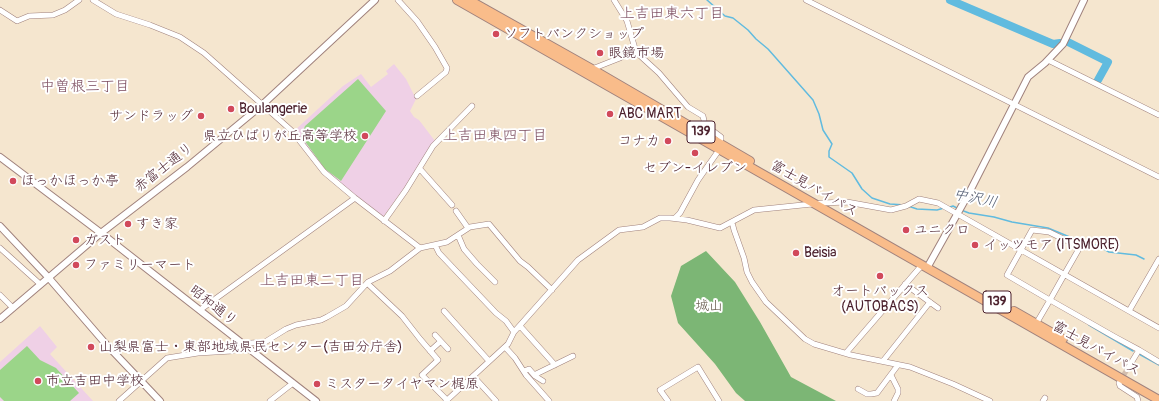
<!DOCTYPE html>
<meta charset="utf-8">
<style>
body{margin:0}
canvas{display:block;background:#f5e6cf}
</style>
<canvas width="1159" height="401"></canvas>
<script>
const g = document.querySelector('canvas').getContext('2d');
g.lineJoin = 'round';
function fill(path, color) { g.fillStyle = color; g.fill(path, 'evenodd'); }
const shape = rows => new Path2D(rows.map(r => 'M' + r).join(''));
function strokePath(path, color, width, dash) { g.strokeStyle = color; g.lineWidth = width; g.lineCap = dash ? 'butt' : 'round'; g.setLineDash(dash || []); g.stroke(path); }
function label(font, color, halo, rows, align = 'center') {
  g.font = font + ' Pangolin,"Klee One",sans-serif'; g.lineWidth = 4; g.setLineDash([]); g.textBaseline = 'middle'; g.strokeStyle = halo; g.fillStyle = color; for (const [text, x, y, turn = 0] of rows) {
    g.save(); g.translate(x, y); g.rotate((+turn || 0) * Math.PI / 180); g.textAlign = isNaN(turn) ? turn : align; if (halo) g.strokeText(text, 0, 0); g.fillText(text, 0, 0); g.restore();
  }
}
fill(shape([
 [394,64,406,79,416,99,410,111,414,117,419,120,435,141,409,181,383,217,354,195,324,169,294,131,343,86,361,74,371,87,388,74,386,71],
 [40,326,57,347,50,354,93,401,0,401,0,362]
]), '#efd0e6');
fill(shape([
 [358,79,386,111,341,181,325,169,301,136,305,126],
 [27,346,40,360,56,368,79,393,70,401,4,401,0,397,0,370]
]), '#9bd589');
fill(shape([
 [706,251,735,282,760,322,791,377,836,401,745,401,736,393,715,364,678,323,671,296,681,266]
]), '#7cb675');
strokePath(shape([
 [707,0,725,16,733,18,748,30,756,39,768,49,813,100,819,114,823,130,832,144,829,151,829,157,852,173,862,189,872,198,890,204,905,205],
 [908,206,917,209,937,210,944,208],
 [950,207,953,206,957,208],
 [961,210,969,213,994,217,1012,222,1048,228,1089,245,1097,245,1109,252,1136,255,1144,259],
 [1089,325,1133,351],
 [1139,354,1159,365]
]), '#61bbdf', 1.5);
strokePath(shape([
 [950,0,1053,44,1060,43],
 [1068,42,1108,62,1098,80]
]), '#61bbdf', 8);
strokePath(shape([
 [1120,381,1128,368]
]), '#d3beae', 5, [5, 2.5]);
const minor = shape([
 [93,0,116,14,150,25,180,37,204,53,292,131,324,172,355,198,420,248],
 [398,0,417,21,435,47,447,68,446,72,417,96],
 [614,0,627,21,636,52,659,73,688,107,703,116,705,125,721,137,721,139,719,143],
 [806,0,1159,177],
 [0,10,17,21,29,16,53,15,65,10,79,0],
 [1048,60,1159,115],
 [592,69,620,58,635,48],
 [420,169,452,205],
 [456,211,468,228],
 [675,218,680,213,698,180,719,150],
 [384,221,406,190,433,146,472,106],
 [732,222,734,230,744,258,747,272,752,282,766,302,805,339,814,344,851,355,910,367,953,384,990,401],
 [458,235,464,249,477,264,495,282],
 [435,245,439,253,496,313,506,321,514,332],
 [0,248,40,284],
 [367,283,402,316,420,339,438,360,422,375,447,400],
 [905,284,938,308],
 [0,295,13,308],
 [200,310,355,198],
 [444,311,489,361],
 [1129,311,1159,259],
 [1036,324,1050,300,1064,275,1080,247,1049,232,1032,230,1007,275,1048,299,1050,300,1115,337,1139,350,1159,362],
 [520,326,555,365],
 [435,335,448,349],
 [505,347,515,358,526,375,549,401],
 [430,351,440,342],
 [846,353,922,265],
 [883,361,930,302],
 [1128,368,1139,350],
 [524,371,529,369,535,376,543,381],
 [534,375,573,356],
 [891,375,898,389,898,393,894,401],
 [473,376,496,401],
 [1119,383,1120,386,1137,397,1138,401],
 [858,389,867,394,871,394,877,393,898,365],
 [119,401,167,358,198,353,232,351,251,343,265,342,286,329,296,325,321,320,327,317,346,306,368,282,390,271,420,248,447,242,470,227,489,224,520,261,528,267,552,290],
 [270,401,293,383],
 [446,401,508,344,514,332,578,260,619,230,643,227,660,218,670,218,687,220,720,228,754,210,822,203,847,202,891,210,906,206,919,199,938,203,1159,328],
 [668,401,660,390,698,367,719,401],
 [1043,401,1045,398]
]);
const tertiary = shape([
 [0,157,101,233,316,401],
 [0,226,48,277,105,343,160,401],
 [927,268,969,193,1028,77,1045,63,1063,44,1084,0],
 [0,319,101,233,187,167,262,105,375,0]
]);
const trunk = shape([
 [457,0,1159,400],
 [469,0,592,69,750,161],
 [1014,311,1063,339]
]);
strokePath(minor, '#a0827d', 6);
strokePath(tertiary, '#a0827d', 8);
strokePath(trunk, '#a0827d', 10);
strokePath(minor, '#fff', 5);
strokePath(tertiary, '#fff', 6);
strokePath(trunk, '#f9bc8a', 8);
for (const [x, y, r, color] of [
 [496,34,4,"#d1495b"],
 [600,53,4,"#d1495b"],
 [231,109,4,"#d1495b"],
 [610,114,4,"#d1495b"],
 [201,116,4,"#d1495b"],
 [365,136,4,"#d1495b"],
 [668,141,4,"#d1495b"],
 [695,153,4,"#d1495b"],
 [13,181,4,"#d1495b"],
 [128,224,4,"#d1495b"],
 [906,230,4,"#d1495b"],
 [76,240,4,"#d1495b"],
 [975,245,4,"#d1495b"],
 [796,253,4,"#d1495b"],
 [76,265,4,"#d1495b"],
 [880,276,4,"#d1495b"],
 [91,347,4,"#d1495b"],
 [38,381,4,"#d1495b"],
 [317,384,4,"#d1495b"]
]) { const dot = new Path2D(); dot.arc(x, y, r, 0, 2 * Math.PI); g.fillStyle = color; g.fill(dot); strokePath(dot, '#fff', 1.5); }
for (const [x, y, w] of [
 [701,132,28],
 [997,302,28]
]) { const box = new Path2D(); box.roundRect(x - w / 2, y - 11, w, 22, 3); g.fillStyle = '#fff'; g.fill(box); strokePath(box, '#4a1f2b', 1); }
label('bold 13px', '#4a1f2b', null, [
 ["139",701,132],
 ["139",997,302]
]);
label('14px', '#4a1f2b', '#fff', [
 ["ソフトバンクショップ",504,34],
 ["眼鏡市場",608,53],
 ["Boulangerie",239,109],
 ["ABC MART",618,114],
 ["サンドラッグ",193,116,"right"],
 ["県立ひばりが丘高等学校",357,136,"right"],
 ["コナカ",660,141,"right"],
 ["セブン-イレブン",695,168,"center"],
 ["ほっかほっか亭",21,181],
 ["すき家",136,224],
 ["ユニクロ",914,230],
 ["ガスト",84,240],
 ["イッツモア (ITSMORE)",983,245],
 ["Beisia",804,253],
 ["ファミリーマート",84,265],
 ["オートバックス",880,291,"center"],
 ["(AUTOBACS)",880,307,"center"],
 ["山梨県富士・東部地域県民センター(吉田分庁舎)",99,347],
 ["市立吉田中学校",46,381],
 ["ミスタータイヤマン梶原",325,384]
], 'left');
label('14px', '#4a1f2b', '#fff', [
 ["赤富士通り",164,168,-38],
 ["富士見バイパス",814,189,30],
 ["昭和通り",213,306,38],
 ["富士見バイパス",1096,349,29]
]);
label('14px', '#625647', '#fff', [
 ["城山",709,306]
]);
label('15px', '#7d4e61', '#fff', [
 ["上吉田東六丁目",672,14],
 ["中曽根三丁目",85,87],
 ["上吉田東四丁目",495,136],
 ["上吉田東二丁目",312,281]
]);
label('italic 15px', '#535d73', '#fff', [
 ["中沢川",975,199,12]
]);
</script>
